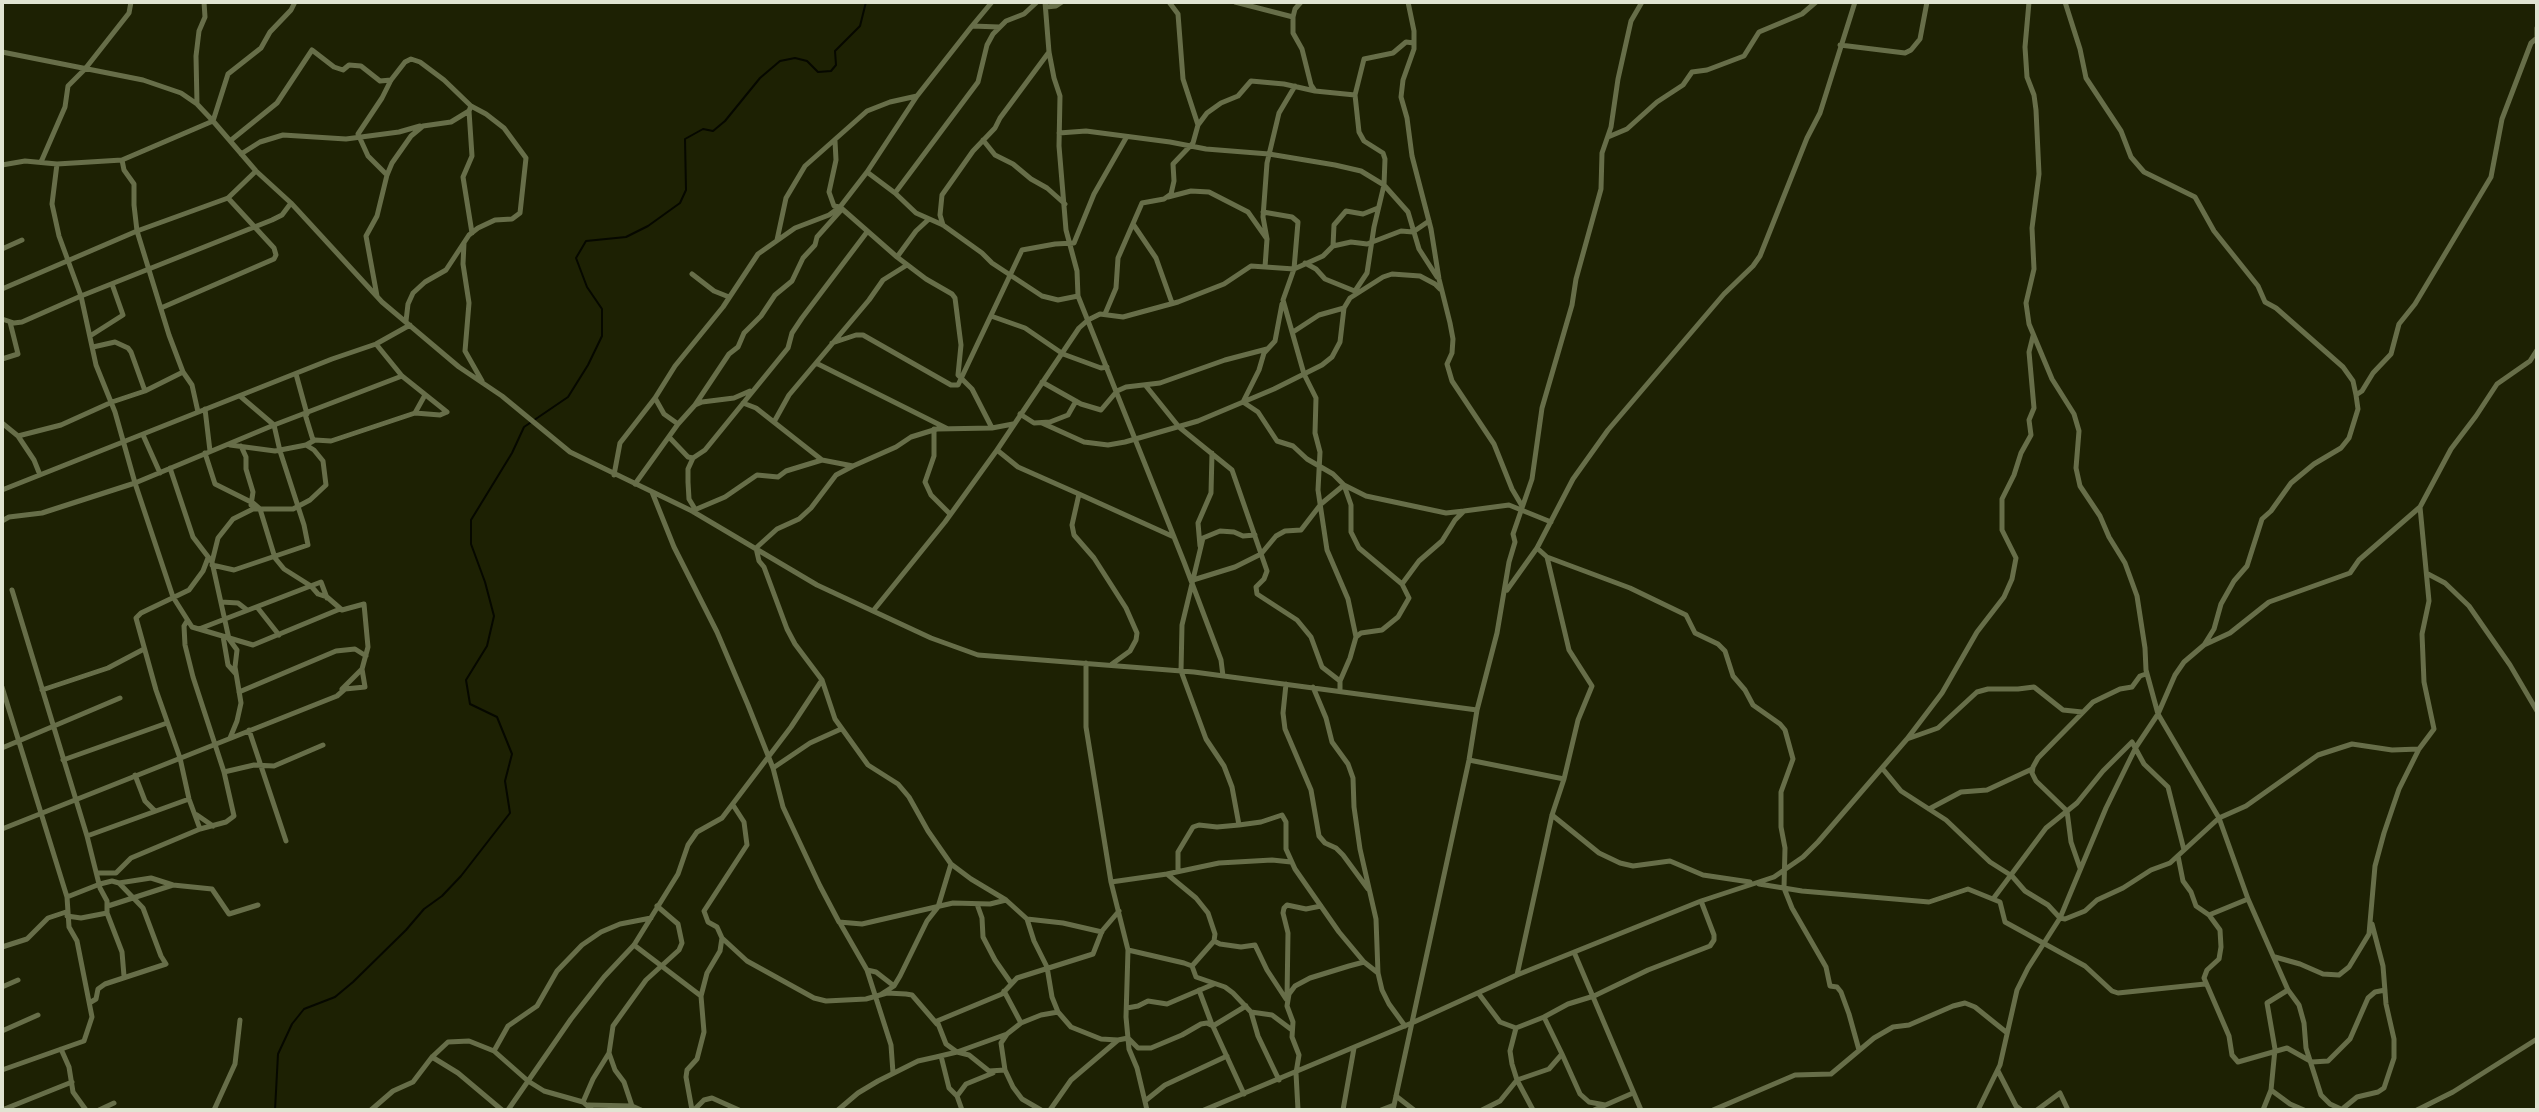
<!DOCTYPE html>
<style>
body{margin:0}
#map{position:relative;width:2539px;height:1112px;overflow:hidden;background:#1d2103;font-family:"Playfair Display",serif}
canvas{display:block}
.frame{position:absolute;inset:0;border:4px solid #e0e4d2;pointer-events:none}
</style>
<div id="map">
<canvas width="2539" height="1112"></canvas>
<div class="frame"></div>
</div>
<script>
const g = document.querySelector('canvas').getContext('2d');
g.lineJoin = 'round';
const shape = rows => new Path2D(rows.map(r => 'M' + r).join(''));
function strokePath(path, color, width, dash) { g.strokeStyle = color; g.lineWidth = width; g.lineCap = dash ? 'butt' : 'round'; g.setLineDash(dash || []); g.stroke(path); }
strokePath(shape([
 [275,1110,278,1054,292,1024,304,1009,335,997,353,982,406,930,424,909,442,896,461,876,510,813,505,781,512,754,497,717,470,704,466,680,487,646,494,616,485,582,471,544,471,520,512,453,524,427,568,397,588,365,602,336,602,309,587,287,576,258,586,241,626,237,648,226,680,203,686,190,685,139,703,129,713,131,725,121,760,78,780,61,795,58,807,61,818,72,831,71,836,65,835,51,860,26,866,2]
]), '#060800', 2);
strokePath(shape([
 [1045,2,1049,52,1054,78,1060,96,1059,146,1066,230,1077,271,1078,296,1184,562,1221,660,1223,676],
 [1169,2,1178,14,1183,79,1198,125],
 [1235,2,1293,17,1293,33,1302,49,1311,85,1315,91,1355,95,1359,132,1364,141,1383,153,1385,159,1384,185,1374,227,1367,273,1355,291],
 [1408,2,1414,31,1414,49,1403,80,1401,97,1407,118,1412,156,1431,229,1439,279,1450,323,1453,339,1452,353,1447,364,1452,381,1494,444,1512,489,1522,506],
 [2029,2,2025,47,2027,77,2034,95,2036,110,2039,174,2032,228,2034,269,2026,303,2029,324,2052,379,2074,414,2079,431,2076,468,2080,486,2100,516,2109,537,2125,563,2137,596,2145,648,2146,670,2158,714,2219,818,2248,899,2288,990,2299,1005,2304,1023,2306,1048,2321,1095,2330,1104,2343,1110],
 [2065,2,2080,49,2086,78,2121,131,2131,157,2144,172,2195,197,2214,231,2258,286,2265,302,2276,308,2343,367,2353,381,2356,395],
 [1046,7,1056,6,1062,2],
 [1293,17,1295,9,1301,2],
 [972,26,992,2],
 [1840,45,1905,53,1911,50,1920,39,1927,2],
 [2,52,143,80,181,93,197,104,213,121,256,171,291,203,382,302,459,367,502,396,570,452,692,511,817,585,931,638,978,655,1194,672,1477,710],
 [1355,95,1364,59,1393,53,1406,42,1414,43],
 [197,104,196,56,199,31,205,17,204,2],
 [469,111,472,156,463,177,472,233],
 [1059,133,1086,131,1170,142,1206,149,1269,154,1335,165,1361,171,1384,185,1408,212,1419,249,1437,277],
 [1608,137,1627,129,1657,102,1683,85,1692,72,1707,70,1744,56,1759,32,1802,14,1816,2],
 [983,140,995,155,1013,164,1031,179,1047,188,1065,204],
 [230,141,277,103,312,50,334,67,343,70,349,65,361,66,380,81,391,80],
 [835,141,836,160,829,192,834,206,840,207,897,257,916,231,929,219],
 [241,154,260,142,283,135,346,139,399,132,420,126],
 [122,160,57,164,52,204,59,236,81,296,96,365,115,412,135,483,173,597,192,627,253,645,340,609],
 [41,162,65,107,68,86,85,69,129,13,131,2],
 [2,165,25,161,57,164],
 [867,172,917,96],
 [387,175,368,156,358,134,382,98,391,80,405,62,411,59,420,62,444,80,471,106,486,114,504,128,526,158,520,213,512,219,495,220,478,228,469,235,446,270,425,282,413,293,408,304,406,321],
 [895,193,916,213,943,225,982,253,992,263,1042,296,1058,300,1078,296],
 [1168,197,1191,191,1209,192,1248,212,1267,239],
 [1263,212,1292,217,1298,222,1294,269,1283,300,1304,374,1316,398,1315,433,1320,452,1318,490,1327,550,1348,599,1356,637],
 [1133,224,1156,258,1172,303],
 [943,225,940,215,942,195,973,151,995,128,1000,118,1049,52],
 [777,240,786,198,805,166,867,111,890,102,917,96,972,26,999,27],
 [464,243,463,264,469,303,465,351,482,381],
 [1333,246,1334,225,1346,211,1363,214,1378,208],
 [2,249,22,240],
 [897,257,926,279,952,294,955,298,961,345,958,375,972,389,992,428],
 [1305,263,1316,269,1325,279,1357,292],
 [1265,267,1267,239,1263,217,1267,163,1279,113,1295,86],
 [692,274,714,291,729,297],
 [2,289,137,231,228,198,256,171],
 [377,296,366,236,377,216,387,175,392,163,411,136,423,126,451,122,469,111,471,106],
 [1282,304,1275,341,1264,353,1259,370,1243,402,1258,412,1277,441,1293,446,1307,459,1333,474,1344,485,1366,496,1446,513,1464,511],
 [161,308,274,259,276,255,274,248,228,198],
 [1105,314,1116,288,1118,258,1142,203,1164,199,1171,194,1174,181,1173,164,1193,143,1198,125,1207,113,1221,103,1238,96,1251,81,1284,84,1315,91],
 [991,316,1025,328,1063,354,1101,368,1107,367],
 [2,319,14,323,22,322,81,296,272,220,282,215,291,203],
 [1293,332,1319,315,1344,308],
 [90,336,123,315,112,284],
 [832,343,856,335,863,335,951,385,958,385,1022,250,1055,244,1074,243,1094,194,1126,138],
 [376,344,402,376,447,412],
 [93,347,115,342,128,348,131,352,145,391],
 [2,359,18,354,10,322],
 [816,363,946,428],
 [296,374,307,414],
 [1042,382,1081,404,1101,410,1117,391,1126,387,1160,383,1225,360,1267,349],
 [1146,386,1179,427,1232,470,1267,571,1264,579,1256,587,1257,594,1297,620,1311,637,1322,667,1340,681],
 [743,403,756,408,822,460],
 [695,405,729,354,738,347,744,333,761,316,775,295,792,281,803,258,815,245,817,237,842,209],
 [205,409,210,451],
 [198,412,192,385,183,372,169,335,137,231,134,205,134,184,124,170,122,160,213,121,228,74,261,48,270,32,291,10,295,2],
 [415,413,440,415,447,412],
 [305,414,313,440],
 [1020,414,1034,423,1050,422,1068,415,1076,401],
 [774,422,789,395,869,300,883,280,907,265],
 [2,423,18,436,34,460,40,475],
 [1042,423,1084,442,1108,445,1125,442,1198,421,1274,389,1322,365,1332,357,1340,342,1344,308,1350,298,1383,277,1392,274,1420,276,1435,284,1440,289],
 [678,424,695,405,702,402,734,398,750,391],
 [934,429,934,456,925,482,931,495,950,514],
 [143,435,160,473],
 [18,436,61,425,112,402,145,391,183,372],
 [669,437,688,457,693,458,705,450,788,348,792,333,802,318,867,232],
 [230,445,275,451,306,445,315,440,331,441,415,413,425,395],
 [241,446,246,457,246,469,253,492,251,505],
 [693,458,688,469,688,482,689,499,695,509],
 [853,466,836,475,811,508,799,519,777,529,756,548,759,561,764,567,787,629,795,644,822,680,835,719,868,765,898,784,909,797,928,831,951,864,938,907,927,921,900,976,894,986,880,995],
 [170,468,193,537,212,562,229,639,237,650,235,667,241,703,237,721,230,738],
 [614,475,620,443,655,398,675,366,723,307,758,254,795,228,829,215,840,207,867,172,895,193,978,82,987,45,993,34,1006,21,1024,14,1037,2],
 [635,484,678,424,664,414,655,398],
 [2,490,332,359,376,344,410,325],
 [652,492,674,547,717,632,748,705,773,768,783,807,820,886,839,922,862,924,953,903,990,904,1006,900],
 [1079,494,1174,537],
 [692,511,725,497,757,475,778,477,786,471,822,460,853,466,896,447,911,437,937,429,992,428,1013,424],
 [2,521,9,517,42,513,135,483,274,425,402,376],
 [1255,535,1243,536,1234,532,1220,531,1203,538,1182,625,1181,671,1206,739,1224,766,1232,787,1239,825,1261,822,1282,815,1286,822,1286,849,1295,869,1339,932,1364,962],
 [1200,546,1198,523,1211,493,1212,453],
 [1537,548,1547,557,1630,588,1686,615,1695,633,1718,644,1725,651,1733,676,1745,690,1753,705,1780,724,1785,730,1793,759,1781,792,1781,827,1785,848,1784,888,1792,908,1826,967,1830,986,1837,987,1841,992,1849,1014,1859,1050],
 [1547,557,1569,650,1592,686,1578,720,1564,779],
 [212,562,218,538,233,519,253,509,293,509,310,500,326,485,323,461,314,450,306,445],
 [212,565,234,570,308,545,304,525,280,451,274,425,240,396],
 [2428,574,2445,583,2469,606,2510,665,2537,711],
 [1193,580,1235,567,1261,554,1276,536,1285,531,1301,530,1321,504,1344,485,1351,505,1351,532,1359,548,1402,584,1409,598,1398,617,1382,630,1361,633,1356,637,1350,658,1340,681,1340,691],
 [1402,584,1419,561,1442,541,1455,520,1464,511,1509,505,1551,522],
 [12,590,87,836,100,888,107,901,107,913,122,952,124,976],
 [1507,590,1537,548,1573,479,1608,430,1724,294,1753,266,1760,256,1807,138,1820,113,1855,2],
 [221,602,238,603,247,610],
 [257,607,279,635],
 [873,611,945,522,997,450],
 [199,629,321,582,327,598],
 [223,636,228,665,236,674],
 [2204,645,2214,629,2221,604,2234,581,2247,566,2262,519,2271,511,2291,483,2314,464,2341,448,2349,438,2358,409,2356,395,2362,391,2373,373,2391,354,2399,324,2415,304,2491,177,2502,119,2531,43,2537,38,2537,28],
 [1086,663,1086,727,1111,882,1128,950,1126,1017,1129,1049,1137,1068,1147,1110],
 [1112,664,1130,651,1136,640,1137,633,1126,608,1094,558,1074,535,1072,525,1079,494,1018,467,997,450,1079,328,1088,320,1100,314,1123,317,1178,302,1224,284,1251,266,1294,269,1323,256,1333,246,1351,242,1367,244,1401,231,1413,232,1429,221],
 [1286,684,1283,713,1285,729,1311,790,1319,836,1325,843,1336,848,1343,855,1368,889],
 [2,687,67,897,69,927,77,941,92,1017,84,1041,2,1070],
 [1313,687,1326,718,1332,742,1348,764,1353,778,1354,807,1360,849,1376,919,1378,973,1382,990,1389,1004,1405,1026],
 [342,689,362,669],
 [42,690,108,668,144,649],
 [239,692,336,651,355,649,366,656],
 [249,730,286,841],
 [1907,739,1942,693,1977,632,2004,597,2012,579,2016,558,2002,530,2002,499,2014,475,2021,453,2031,435,2029,420,2034,408,2029,352,2033,336],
 [2,748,120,698],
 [63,760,167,723],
 [1469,760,1564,779,1552,815,1517,975],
 [773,768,810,743,841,729],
 [1882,768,1901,791,1946,820,1990,862,2012,876,2025,891,2048,905,2060,918,2065,919,2085,911,2097,900,2123,888,2151,870,2170,863,2219,818,2246,806,2318,755,2352,744,2392,750,2419,749],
 [224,772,254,765,274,766,323,745],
 [135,775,145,801,155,811],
 [1929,809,1961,792,1987,790,2032,769],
 [197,815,213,826],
 [1552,815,1599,853,1620,863,1633,866,1670,861,1703,875,1750,882],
 [2,829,337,696,345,689,365,687,362,669,368,647,364,604,342,610,327,597,318,594,311,586,284,569,275,558,260,509,253,503,215,484,205,453],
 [200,829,189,799,180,758,156,690,136,618,141,613,189,590,203,571,208,558],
 [87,836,189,799],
 [2178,856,2183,881,2191,892,2196,906,2209,915,2220,930,2221,947,2219,959,2207,970,2204,978,2229,1036,2232,1055,2238,1062,2287,1048,2312,1062,2328,1061,2350,1039,2368,998,2375,992,2385,990],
 [951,864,971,879,1006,900,1027,919,1034,941,1047,967,1052,997,1058,1012,1071,1027,1101,1039,1118,1040],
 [2080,868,2071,842,2067,811,2036,781,2032,773,2033,767,2038,758,2093,702,2120,689,2132,687,2140,676,2146,674],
 [1178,871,1178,852,1193,827,1199,825,1217,827,1239,825],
 [97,873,116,873,131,858,200,829,226,822,234,816,224,772,193,677,185,645,184,626,187,621],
 [1167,874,1219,863,1272,860,1291,862],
 [1111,882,1167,874,1196,898,1208,913,1215,934,1214,941,1192,966],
 [119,883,151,878,173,885,212,889,229,914,258,905],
 [1759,884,1802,891,1929,902,1968,889,2000,902,2005,922,2085,966,2112,991,2118,993,2205,984],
 [67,897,100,884,112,881,119,883,143,908,161,956,166,964,105,984,98,989,96,999,91,1002],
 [1993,899,2046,828,2077,803,2103,771,2132,742,2144,764,2168,787,2184,850],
 [977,904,982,918,983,937,995,960,1011,983],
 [108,906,173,885],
 [2209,915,2248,899],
 [67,916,81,918,107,913],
 [1027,919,1063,923,1102,932],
 [840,923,867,970,891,1045,893,1073],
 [722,938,747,961,814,998,826,1001,866,999,887,993,906,994,912,995,937,1024],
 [1214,941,1220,944,1241,947,1255,945,1267,970,1286,999],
 [634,945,701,996],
 [2,947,27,939,48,918,66,912],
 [1128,950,1184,963,1192,966,1196,977,1225,987,1233,993,1251,1012,1258,1036,1279,1080],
 [1574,952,1641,1110],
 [2275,957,2300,964,2323,974,2339,975,2349,967,2369,934,2375,866,2384,833,2399,789,2419,749,2434,729,2424,682,2422,634,2429,601,2420,507],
 [867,970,876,972,894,986],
 [2,987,18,980],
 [1199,990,1211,1022,1244,1094],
 [1004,991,1021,1023],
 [1479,994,1500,1022,1516,1028,1510,1051,1512,1064,1517,1080,1533,1110],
 [1287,998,1288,933,1283,913,1284,908,1287,905,1306,909,1321,906],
 [1127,1008,1138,1006,1148,1001,1167,1004,1214,984],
 [1251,1012,1272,1015,1292,1030],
 [1544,1017,1568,1004,1594,996,1648,970,1710,946,1714,940,1714,935,1701,901],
 [1516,1028,1544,1017,1562,1054],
 [2,1031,38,1015],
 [1007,1034,957,1052,946,1044,937,1021,1002,994,1017,978,1093,954,1102,931,1119,911],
 [61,1049,69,1067,73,1092,86,1110],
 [494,1051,528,1081,544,1091,583,1102,592,1110],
 [609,1053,615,1070,624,1082,632,1106],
 [941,1056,949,1088,957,1096,962,1110],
 [432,1057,458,1073,502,1110],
 [1998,1071,2016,1106,2021,1110],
 [2271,1090,2290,1104,2304,1110],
 [957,1096,966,1084,993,1073],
 [1396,1096,1414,1110],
 [1145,1101,1165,1085,1227,1056],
 [583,1102,593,1079,609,1053,613,1026,646,980,679,950,682,943,678,924,657,906],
 [588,1105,632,1106,641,1110],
 [2,1110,72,1082],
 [99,1110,114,1103],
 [214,1110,235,1064,240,1020],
 [371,1110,393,1091,413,1082,432,1057,448,1042,469,1041,494,1051,508,1026,537,1006,557,971,582,945,601,932,620,924,651,918],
 [508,1110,571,1019,604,977,634,945,678,874,688,845,697,832,722,818,791,727,822,680],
 [692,1110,686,1077,687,1070,697,1059,704,1032,701,996,707,973,720,951,722,938,717,927,708,922,704,911,747,845,744,822,733,805],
 [694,1110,704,1100,712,1098,739,1110],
 [838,1110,858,1093,878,1081,918,1061,936,1057,957,1052,969,1055,989,1071,1005,1070],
 [1041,1110,1022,1099,1013,1087,1005,1070,1001,1043,1007,1034,1021,1023,1041,1015,1058,1012],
 [1050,1110,1071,1080,1118,1040,1128,1038,1138,1048,1151,1048,1182,1035,1201,1024,1207,1023,1213,1026,1246,1006],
 [1204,1110,1414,1022,1517,975,1701,901,1774,877,1803,857,1818,842,1907,739,1938,728,1977,692,1988,689,2018,689,2034,687,2063,710,2082,712],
 [1298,1110,1296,1073,1299,1055,1292,1037,1293,1022,1287,1006,1289,994,1295,986,1310,978,1349,966,1364,962,1378,973],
 [1343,1110,1354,1048],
 [1381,1110,1394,1105],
 [1393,1110,1469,760,1477,710,1497,633,1509,562,1515,542,1513,534,1532,479,1542,408,1572,305,1576,279,1601,189,1602,153,1611,127,1618,79,1631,21,1642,2],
 [1482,1110,1500,1101,1517,1080,1549,1069,1562,1054,1580,1094,1589,1102,1605,1105],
 [1594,1110,1633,1093],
 [1713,1110,1795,1075,1831,1074,1874,1038,1893,1027,1909,1025,1953,1006,1965,1003,1975,1007,2006,1032],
 [1978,1110,2000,1065,2017,990,2028,968,2060,918,2106,808,2136,747,2158,714,2175,675,2184,662,2204,645,2230,633,2269,602,2350,573,2359,560,2420,507,2451,449,2476,416,2497,384,2530,361,2537,350],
 [2037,1110,2060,1093,2068,1110],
 [2263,1110,2271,1090,2275,1049,2267,1003,2288,990],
 [2341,1110,2357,1097,2378,1092,2384,1088,2394,1058,2394,1039,2386,1004,2383,966,2372,924],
 [2417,1110,2453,1092,2537,1039]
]), '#676e49', 5);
</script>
